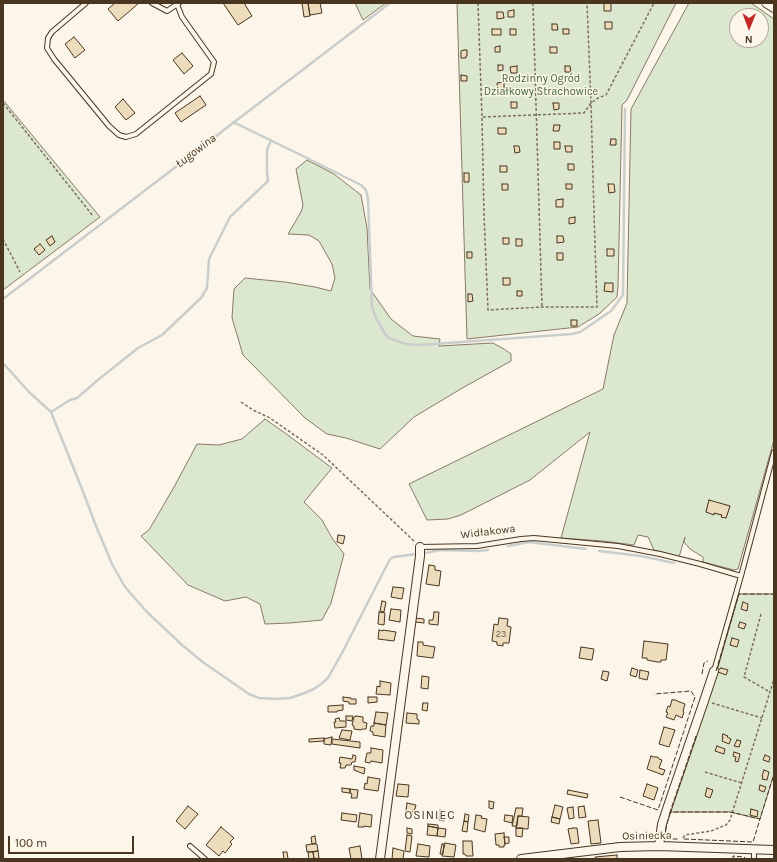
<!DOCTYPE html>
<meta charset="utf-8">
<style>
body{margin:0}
#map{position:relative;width:777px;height:862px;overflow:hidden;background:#fbf6e9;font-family:Karla,sans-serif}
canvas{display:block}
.frame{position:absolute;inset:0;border:4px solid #4a3520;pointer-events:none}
.north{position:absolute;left:729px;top:8px;width:40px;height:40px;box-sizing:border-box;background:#fbf6e9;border:1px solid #b4a999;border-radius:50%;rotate:181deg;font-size:11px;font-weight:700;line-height:16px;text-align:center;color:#4a3520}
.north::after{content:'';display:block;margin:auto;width:14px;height:18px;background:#c62828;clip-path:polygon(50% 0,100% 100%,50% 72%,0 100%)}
.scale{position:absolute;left:8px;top:836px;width:126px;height:18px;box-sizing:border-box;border:2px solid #4a3520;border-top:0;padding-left:5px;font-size:12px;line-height:14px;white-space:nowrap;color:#4a3520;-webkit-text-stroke:3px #fbf6e9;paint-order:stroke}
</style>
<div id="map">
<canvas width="777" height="862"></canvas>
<div class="frame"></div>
<div class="north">N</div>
<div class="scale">100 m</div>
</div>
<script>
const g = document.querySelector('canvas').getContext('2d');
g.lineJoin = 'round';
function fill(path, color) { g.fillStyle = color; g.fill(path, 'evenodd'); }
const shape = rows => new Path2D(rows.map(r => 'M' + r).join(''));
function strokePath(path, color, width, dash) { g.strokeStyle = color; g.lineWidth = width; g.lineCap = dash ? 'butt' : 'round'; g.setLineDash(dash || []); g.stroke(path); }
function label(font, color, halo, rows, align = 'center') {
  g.font = font + ' Karla,sans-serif'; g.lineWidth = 3; g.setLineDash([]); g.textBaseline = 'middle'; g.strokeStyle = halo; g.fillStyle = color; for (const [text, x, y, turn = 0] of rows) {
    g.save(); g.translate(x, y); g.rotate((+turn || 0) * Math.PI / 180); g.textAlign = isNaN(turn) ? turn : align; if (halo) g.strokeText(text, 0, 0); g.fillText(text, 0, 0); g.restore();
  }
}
const green = shape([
 [355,3,386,3,363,20,355,3],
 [457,3,676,3,627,100,622,105,618,287,617,297,599,314,578,327,467,339,457,3],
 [689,3,751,3,774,19,774,440,738,569,734,570,703,562,703,557,690,549,684,542,685,537,679,557,654,550,648,537,638,535,634,545,603,541,561,538,590,432,530,480,461,515,448,519,427,520,409,484,603,389,614,335,627,303,631,109,689,3],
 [737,16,761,16,761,40,737,40,737,16],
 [709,501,730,506,726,518,722,517,722,515,714,513,714,514,706,512,709,501],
 [3,100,100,217,3,290,3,100],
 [307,160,334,174,361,195,367,228,370,289,391,319,413,336,440,339,439,346,493,343,504,349,511,354,511,361,464,387,414,417,380,449,346,438,327,434,305,418,243,355,232,318,234,289,245,278,285,282,315,287,331,291,335,278,332,264,319,241,309,235,288,234,301,212,303,205,296,169,307,160],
 [265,419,285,433,332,468,304,502,322,520,332,538,344,554,331,603,322,620,290,623,265,624,260,604,246,597,225,601,188,585,141,536,149,530,174,487,197,444,219,445,242,439,265,419],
 [739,594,774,594,774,774,760,819,730,812,670,812,708,702,739,594]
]);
fill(green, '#dce7d0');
strokePath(green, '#887966', 1);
strokePath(shape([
 [233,122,307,158,361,185,366,190,368,199,372,307,376,318,387,337,394,340,406,344,420,345,572,334,580,332,586,328,611,311,623,295,625,109],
 [3,299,390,3],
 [3,363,29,392,51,412,82,489,96,526,112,564,125,587,146,611,182,645,204,663,249,694,259,698,276,699,290,698,302,694,314,689,321,684,328,678,342,653,390,559,394,557,416,554],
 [51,412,70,400,77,398,99,379,138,348,162,335,201,298,207,288,209,259,230,217,268,181,267,172,267,150,271,140],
 [508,546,529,542,586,549],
 [599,551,641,556,674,563],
 [424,553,441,550,477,551,488,550]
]), '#c9cecd', 2.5);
const building = shape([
 [115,3,139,3,118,21,108,9,115,3],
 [223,3,244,3,252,16,238,25,223,3],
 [302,3,308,3,310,16,304,17,302,3],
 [308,3,320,3,322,13,310,15,308,3],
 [604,3,611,3,611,11,604,11,604,3],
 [514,10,514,17,508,17,508,11,514,10],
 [497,12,503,12,504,18,497,19,497,12],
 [605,22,612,22,612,29,605,29,605,22],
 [552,24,557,24,558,30,552,30,552,24],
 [492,29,501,29,501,35,492,35,492,29],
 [510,29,516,29,516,35,510,35,510,29],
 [563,29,569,29,569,34,563,34,563,29],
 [74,37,85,50,75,58,65,44,74,37],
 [500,46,500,52,495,52,495,47,500,46],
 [550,47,557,47,557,53,550,53,550,47],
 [464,50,467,50,467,56,466,56,466,58,461,58,461,51,464,50],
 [182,53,193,66,184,74,173,60,182,53],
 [498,65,503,65,503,70,498,71,498,65],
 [517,66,517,73,511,73,510,67,517,66],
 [565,66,570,66,571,72,565,72,565,66],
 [461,75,467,76,467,81,461,81,461,75],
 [504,82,504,89,498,89,497,83,504,82],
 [200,96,206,105,181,122,175,113,200,96],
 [123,99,135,113,126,120,115,107,123,99],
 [511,102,517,102,517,108,511,108,511,102],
 [553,103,559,103,559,109,554,110,553,103],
 [554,125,560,125,559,131,553,131,554,125],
 [498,128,506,128,506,134,498,134,498,128],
 [611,139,616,139,616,145,610,145,611,139],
 [554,142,560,142,560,149,554,149,554,142],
 [514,146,519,146,520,152,515,153,514,146],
 [565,146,572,146,572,152,566,152,565,146],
 [568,164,574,164,574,170,568,170,568,164],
 [500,166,507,166,507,172,500,172,500,166],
 [464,173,469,173,469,182,464,182,464,173],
 [502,184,508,184,508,190,502,190,502,184],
 [566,184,572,184,572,189,566,189,566,184],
 [608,184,614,184,615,192,609,193,608,184],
 [563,199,563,207,556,207,556,200,563,199],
 [575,217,575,223,569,224,569,218,575,217],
 [52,236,55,242,50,246,46,240,52,236],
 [557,236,563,236,564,242,557,243,557,236],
 [503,238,509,238,509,244,503,244,503,238],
 [516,239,522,239,522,246,516,246,516,239],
 [40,244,45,250,39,255,34,249,40,244],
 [607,249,614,249,614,256,607,256,607,249],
 [467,252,472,252,472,258,467,258,467,252],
 [557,253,563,253,563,260,557,260,557,253],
 [503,278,510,278,510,285,503,285,503,278],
 [605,283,613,283,613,292,604,291,605,283],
 [517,291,522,291,522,296,517,296,517,291],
 [468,294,472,294,473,301,468,302,468,294],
 [571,320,577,320,577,326,571,326,571,320],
 [709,500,730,506,726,518,721,517,722,515,714,513,714,515,706,512,709,500],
 [338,535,345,536,343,544,337,542,338,535],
 [429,565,435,566,435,570,441,571,439,586,426,584,429,565],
 [393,587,404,588,402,599,391,597,393,587],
 [382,601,386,602,384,612,380,611,382,601],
 [743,602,748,604,747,611,741,609,743,602],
 [391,609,401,610,400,622,389,620,391,609],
 [379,612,385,613,384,625,378,624,379,612],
 [434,612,439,612,438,625,429,624,429,620,433,620,434,612],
 [415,618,424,619,424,623,415,622,415,618],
 [499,618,508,619,507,626,511,627,509,643,503,643,503,646,497,645,497,642,492,641,494,624,498,625,499,618],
 [740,622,746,624,744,629,738,627,740,622],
 [379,630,383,631,383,630,396,632,394,641,378,639,379,630],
 [732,638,739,640,737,647,730,645,732,638],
 [644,641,668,644,666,660,661,660,661,662,657,662,647,660,647,658,642,658,644,641],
 [418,642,423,642,423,645,435,647,433,658,417,656,418,642],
 [581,647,594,649,592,660,579,658,581,647],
 [632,668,638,670,636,677,630,675,632,668],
 [721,668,728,670,726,675,718,672,719,669,720,669,721,668],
 [640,670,649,672,647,680,639,678,640,670],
 [603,671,609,672,607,681,601,679,603,671],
 [422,676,429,677,428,689,421,688,422,676],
 [380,681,391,683,390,695,376,694,377,686,380,687,380,681],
 [343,697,351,698,351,699,356,699,356,704,349,704,349,702,343,701,343,697],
 [368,697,377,697,377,702,368,703,368,697],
 [672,700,676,700,677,701,685,704,683,711,684,712,682,718,676,715,674,720,666,717,668,713,666,712,668,706,670,707,672,700],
 [423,703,428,703,427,711,422,710,423,703],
 [343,705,343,710,337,711,337,712,328,712,328,706,343,705],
 [376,712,388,713,386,725,374,723,376,712],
 [407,713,417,714,417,719,419,720,419,724,406,723,407,713],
 [346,716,353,716,352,721,346,720,346,716],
 [356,716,363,717,363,722,367,723,366,729,362,729,361,730,354,729,354,726,352,725,354,717,356,716],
 [339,718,340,721,346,721,346,727,335,728,334,722,336,722,335,719,339,718],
 [374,723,386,725,385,737,373,735,373,732,370,731,371,726,374,726,374,723],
 [664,727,675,730,669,747,659,744,664,727],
 [342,730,352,731,350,740,339,738,342,730],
 [723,734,728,736,727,737,731,739,729,744,722,741,723,737,722,737,723,734],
 [332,737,331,745,324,744,324,739,332,737],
 [324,738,324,741,309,742,309,739,324,738],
 [332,739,360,742,360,748,332,744,332,739],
 [737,740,741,741,739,747,734,746,737,740],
 [717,746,725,749,724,754,715,751,717,746],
 [371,748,383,750,382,763,371,761,370,763,365,762,367,753,371,753,371,748],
 [734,752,740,754,738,762,735,761,736,757,733,756,734,752],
 [353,755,356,756,355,762,352,762,351,765,346,765,345,768,340,768,341,763,339,763,340,757,352,759,353,755],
 [765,755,770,757,769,762,763,760,765,755],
 [651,756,654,757,658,757,659,759,662,760,659,768,665,770,663,775,647,769,651,756],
 [354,766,365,768,364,774,354,770,354,766],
 [764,770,769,772,767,780,762,779,763,777,762,776,764,770],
 [368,777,380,779,378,791,364,789,365,783,367,784,368,777],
 [398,784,409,785,408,797,396,796,398,784],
 [647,784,658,788,654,800,643,796,647,784],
 [760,785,766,787,764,792,759,790,760,785],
 [342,788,350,789,350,793,342,792,342,788],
 [707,788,713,790,710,798,705,796,707,788],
 [350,789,358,790,357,798,351,798,352,794,350,793,350,789],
 [568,790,588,794,587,798,567,794,568,790],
 [489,801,494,802,493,809,489,808,489,801],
 [407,803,416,805,414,812,406,811,407,803],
 [555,805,563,807,560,819,552,817,555,805],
 [188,806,198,814,185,829,176,821,188,806],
 [584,806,586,817,579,818,578,807,584,806],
 [573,807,574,818,569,819,567,808,573,807],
 [516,808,523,808,522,816,518,816,517,826,512,826,516,808],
 [751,809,758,811,757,817,750,815,751,809],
 [440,810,445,811,444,821,439,820,440,810],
 [342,813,357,815,356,822,341,820,342,813],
 [360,813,372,815,371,827,364,826,364,827,358,827,360,813],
 [465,814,469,815,468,822,464,821,465,814],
 [476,815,482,816,481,818,487,819,485,832,474,829,476,815],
 [505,815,513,816,512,823,504,821,505,815],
 [518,816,529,817,528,829,516,828,518,816],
 [552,817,560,819,559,824,551,822,552,817],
 [598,820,601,843,591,844,588,821,598,820],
 [464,821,468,822,467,832,462,831,464,821],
 [428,824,438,825,438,828,428,826,428,824],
 [428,826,438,828,437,836,427,835,428,826],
 [221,827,234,838,230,842,232,844,225,853,223,851,219,856,206,845,221,827],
 [407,828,412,829,412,834,407,833,407,828],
 [438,828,446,829,445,837,437,836,438,828],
 [516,828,523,828,522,837,516,836,516,828],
 [573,828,577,828,579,843,571,844,568,829,573,828],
 [504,833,505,845,504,845,504,847,499,847,499,845,496,845,495,834,504,833],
 [407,835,412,836,410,852,405,851,407,835],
 [315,836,316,843,312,844,311,837,315,836],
 [504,837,509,837,509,843,505,844,504,837],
 [463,841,472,841,473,856,466,856,465,854,463,854,463,841],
 [445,843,456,845,454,857,442,856,445,843],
 [312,844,317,844,318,851,307,852,306,845,312,844],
 [418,844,430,846,429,857,416,856,418,844],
 [442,844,444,844,443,854,440,854,442,844],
 [360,846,362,859,351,859,349,848,360,846],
 [393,848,404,851,403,859,392,859,393,848],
 [318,851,319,858,314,859,313,852,318,851],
 [283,852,287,852,288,859,284,859,283,852],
 [308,852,313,852,314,859,309,859,308,852],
 [617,855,617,859,595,859,595,857,617,855]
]);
fill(building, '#ecdcbc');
strokePath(building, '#4a3520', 1);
const lane = shape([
 [86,3,52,32,48,38,47,48,54,59,109,126,119,135,126,137,136,134,211,74,214,62,182,17,177,4],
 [152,3,167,11,179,3],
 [420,547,477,546,521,539,534,538,618,546,660,554,700,564,741,576],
 [714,671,741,576,774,452],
 [190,846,205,859],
 [754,859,754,850]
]);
const street = shape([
 [766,3,774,8],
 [659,846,662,824,670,800,704,701,714,671],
 [380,859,420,556,420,547],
 [521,859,620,847,659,846,774,850]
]);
strokePath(lane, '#4a3520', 6);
strokePath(street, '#4a3520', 10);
strokePath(shape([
 [478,3,482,117,484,215,488,310,542,307,597,307,594,213,591,103,587,3],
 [533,3,542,307],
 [3,103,93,216],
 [483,117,584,113,591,103,598,98,606,95,654,3],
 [3,239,20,272],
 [241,402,253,410,270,418,323,455,415,542],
 [761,614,744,677,770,692],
 [712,703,762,718],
 [705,772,742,783],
 [683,838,685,835,711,831,726,825,730,820,774,679]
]), '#7f6f5c', 1.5, [3, 2]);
strokePath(lane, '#fbf6e9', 4);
strokePath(street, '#fbf6e9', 8);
strokePath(shape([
 [716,671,739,594,774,594],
 [702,674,704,663,708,661],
 [696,736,670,812,730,812,760,819,774,774],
 [620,797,658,810,695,697,691,691,654,694],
 [670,812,664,836,666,839,678,839],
 [684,839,753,842,760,819],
 [733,859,733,856,744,857,746,859]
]), '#4a3520', 1, [5, 2]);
label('9px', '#725f47', null, [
 ["23",501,634]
]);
label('11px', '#436837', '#fbf6e9', [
 ["Rodzinny Ogród",541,79],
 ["Działkowy Strachowice",541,92]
]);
label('11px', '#4a3520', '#fbf6e9', [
 ["Widłakowa",488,532,-7],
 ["Osiniecka",647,836,-1]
]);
label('italic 12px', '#4a3520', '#fbf6e9', [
 ["Ługowina",196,151,-37]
]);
g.letterSpacing = '1px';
label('12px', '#4a3520', '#fbf6e9', [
 ["OSINIEC",430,816]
]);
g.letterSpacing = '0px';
</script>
